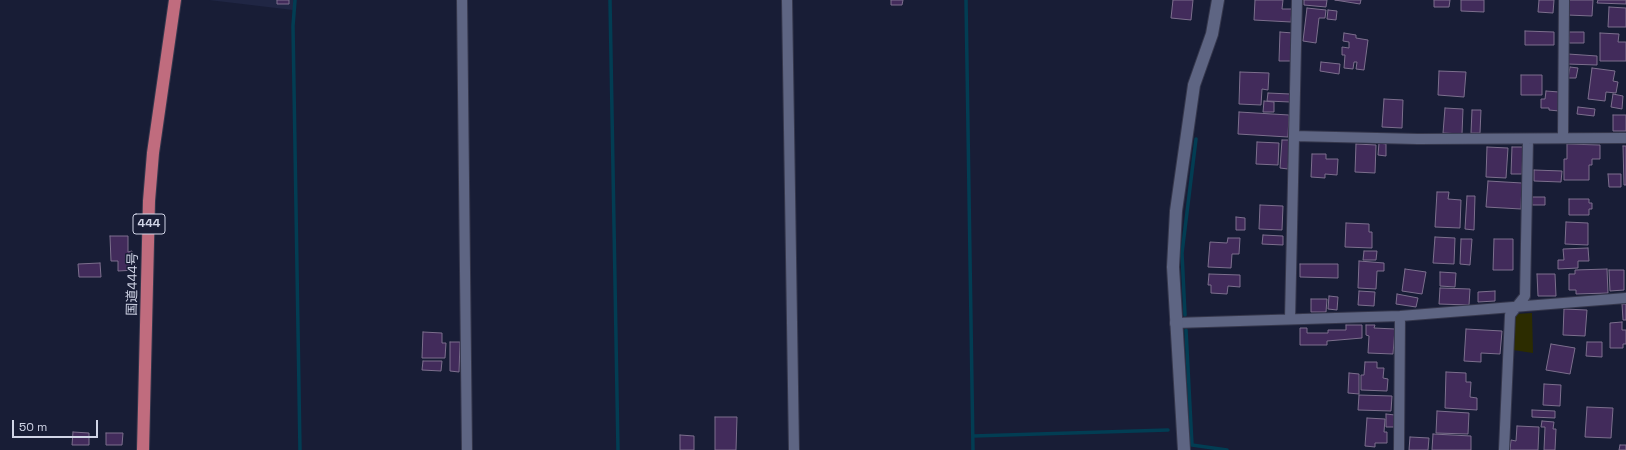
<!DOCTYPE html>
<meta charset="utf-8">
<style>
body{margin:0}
#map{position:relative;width:1626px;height:450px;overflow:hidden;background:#181d36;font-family:"Space Grotesk",sans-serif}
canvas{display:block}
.scale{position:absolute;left:12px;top:420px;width:86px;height:18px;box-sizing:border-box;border:2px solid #d0d4e6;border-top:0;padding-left:5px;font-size:12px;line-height:14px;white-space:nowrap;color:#d0d4e6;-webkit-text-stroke:3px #181d36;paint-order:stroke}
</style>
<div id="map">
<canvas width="1626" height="450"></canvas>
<div class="scale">50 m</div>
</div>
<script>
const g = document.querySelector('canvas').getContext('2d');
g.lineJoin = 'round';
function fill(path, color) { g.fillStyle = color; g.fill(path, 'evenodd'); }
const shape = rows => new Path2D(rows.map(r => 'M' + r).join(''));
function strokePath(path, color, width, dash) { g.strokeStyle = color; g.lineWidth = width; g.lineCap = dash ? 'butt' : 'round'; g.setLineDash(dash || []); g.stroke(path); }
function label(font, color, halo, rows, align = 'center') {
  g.font = font + ' "Space Grotesk","Noto Sans JP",sans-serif'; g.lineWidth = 3; g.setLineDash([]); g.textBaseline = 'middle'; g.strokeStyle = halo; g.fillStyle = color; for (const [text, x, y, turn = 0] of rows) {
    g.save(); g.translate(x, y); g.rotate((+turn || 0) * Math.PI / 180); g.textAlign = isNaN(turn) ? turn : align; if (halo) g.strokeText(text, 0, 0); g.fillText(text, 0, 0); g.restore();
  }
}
fill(shape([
 [209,0,293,0,293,10]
]), '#202644');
fill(shape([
 [1532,313,1533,353,1513,350,1515,314]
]), '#2c2c00');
strokePath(shape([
 [295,0,293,26,300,450],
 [610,0,618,450],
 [966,0,973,450],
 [1185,315,1182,253,1196,139],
 [1186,330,1192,445,1227,450],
 [973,436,1168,430]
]), '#023d53', 3.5);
const building = shape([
 [277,0,289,0,289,4,277,4,277,0],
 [891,0,903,0,902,5,891,5,891,0],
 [1173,0,1193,0,1191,20,1171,18,1173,0],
 [1255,0,1283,0,1282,9,1292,9,1291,22,1254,20,1255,0],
 [1304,0,1327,0,1326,7,1304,5,1304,0],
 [1335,0,1361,0,1360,4,1335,0],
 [1434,0,1450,0,1449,7,1434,7,1434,0],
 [1461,0,1484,0,1484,12,1461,11,1461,0],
 [1539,0,1554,0,1553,13,1538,12,1539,0],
 [1568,0,1593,0,1592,16,1567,15,1568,0],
 [1598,0,1626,0,1626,4,1597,3,1598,0],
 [1609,7,1626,8,1626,27,1608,27,1609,7],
 [1307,8,1326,10,1325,18,1319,18,1316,43,1303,41,1307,8],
 [1328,10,1337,11,1336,20,1327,19,1328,10],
 [1525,31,1554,32,1554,45,1525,45,1525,31],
 [1280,32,1293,33,1292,61,1279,61,1280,32],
 [1569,32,1584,32,1584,43,1569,43,1569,32],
 [1344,33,1356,35,1356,38,1368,40,1364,70,1356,69,1357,62,1354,62,1353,69,1344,68,1345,55,1342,55,1342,47,1349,48,1349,42,1343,41,1344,33],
 [1600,33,1619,34,1618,42,1626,42,1626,61,1600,61,1600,33],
 [1568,54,1597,56,1597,65,1567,64,1568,54],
 [1321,62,1340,64,1339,74,1320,71,1321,62],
 [1570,67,1578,68,1576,78,1568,78,1570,67],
 [1592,68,1615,71,1613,81,1618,82,1616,93,1606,92,1605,101,1588,99,1592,68],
 [1439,71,1466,72,1464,97,1438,95,1439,71],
 [1240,72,1269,73,1268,90,1262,89,1261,105,1239,104,1240,72],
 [1521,75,1542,75,1542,95,1521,95,1521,75],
 [1546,91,1559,92,1559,111,1549,110,1549,108,1541,108,1541,99,1545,99,1546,91],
 [1268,93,1290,94,1290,102,1267,101,1268,93],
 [1613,94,1623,96,1622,109,1611,107,1613,94],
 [1384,99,1403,100,1402,128,1382,127,1384,99],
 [1264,101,1274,102,1274,112,1263,112,1264,101],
 [1578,107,1595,109,1594,116,1577,114,1578,107],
 [1445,108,1463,109,1462,134,1443,133,1445,108],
 [1472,110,1481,110,1480,133,1471,133,1472,110],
 [1239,112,1289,115,1288,137,1238,134,1239,112],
 [1613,115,1626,115,1626,131,1613,131,1613,115],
 [1282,140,1290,140,1288,169,1280,168,1282,140],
 [1257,142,1279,143,1278,165,1256,164,1257,142],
 [1379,143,1386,144,1386,156,1378,155,1379,143],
 [1356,144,1376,145,1375,173,1355,172,1356,144],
 [1567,144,1600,145,1600,159,1592,159,1592,165,1589,165,1589,180,1564,180,1564,159,1567,159,1567,144],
 [1623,146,1626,146,1626,185,1624,185,1623,146],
 [1487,147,1508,148,1506,178,1486,177,1487,147],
 [1512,147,1523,147,1522,174,1511,174,1512,147],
 [1312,154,1326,154,1326,159,1338,159,1337,175,1325,174,1325,178,1311,177,1312,154],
 [1534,170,1562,171,1561,182,1534,181,1534,170],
 [1608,174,1621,174,1621,187,1609,187,1608,174],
 [1488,181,1522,183,1521,209,1486,207,1488,181],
 [1437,192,1449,192,1448,199,1461,200,1460,228,1435,227,1437,192],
 [1467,196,1475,196,1474,230,1465,229,1467,196],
 [1532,197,1545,197,1545,205,1532,205,1532,197],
 [1569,199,1589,199,1589,203,1592,203,1592,209,1589,209,1589,215,1569,215,1569,199],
 [1260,205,1283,206,1282,230,1259,229,1260,205],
 [1236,217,1245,218,1245,230,1236,230,1236,217],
 [1566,222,1588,223,1588,245,1565,244,1566,222],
 [1346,223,1369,224,1369,232,1372,232,1372,248,1345,247,1346,223],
 [1263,235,1283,236,1283,245,1262,244,1263,235],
 [110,236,128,236,128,252,132,251,132,261,135,261,136,270,118,271,118,261,111,261,110,236],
 [1435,237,1455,238,1454,264,1433,263,1435,237],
 [1228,238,1240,238,1239,254,1232,254,1231,268,1208,267,1210,242,1227,243,1228,238],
 [1461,239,1472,239,1470,265,1460,264,1461,239],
 [1494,239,1513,239,1513,270,1493,270,1494,239],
 [1588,248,1589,261,1578,261,1578,268,1558,269,1558,260,1564,260,1563,249,1588,248],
 [1364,251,1377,251,1376,260,1363,260,1364,251],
 [1359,261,1384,263,1384,271,1377,271,1376,289,1358,288,1359,261],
 [100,263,101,277,79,277,78,264,100,263],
 [1300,264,1338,264,1338,278,1300,277,1300,264],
 [1405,269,1426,272,1422,294,1402,291,1405,269],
 [1607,269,1608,293,1576,294,1576,290,1569,290,1569,274,1575,274,1575,270,1607,269],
 [1609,270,1624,270,1624,290,1610,291,1609,270],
 [1440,272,1456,273,1455,287,1440,286,1440,272],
 [1209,274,1240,275,1240,287,1228,286,1227,294,1211,293,1211,285,1208,285,1209,274],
 [1537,274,1555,274,1556,296,1538,296,1537,274],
 [1440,288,1470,289,1469,305,1439,304,1440,288],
 [1359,291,1375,292,1374,306,1358,305,1359,291],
 [1495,291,1495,301,1478,302,1478,292,1495,291],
 [1397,294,1418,298,1416,307,1396,304,1397,294],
 [1329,296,1338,297,1337,310,1328,309,1329,296],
 [1311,299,1327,299,1326,312,1311,312,1311,299],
 [1622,304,1626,304,1626,320,1623,320,1622,304],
 [1564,309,1587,310,1585,336,1563,335,1564,309],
 [1622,322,1622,330,1626,330,1626,344,1623,344,1623,348,1610,348,1610,323,1622,322],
 [1346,325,1362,325,1362,338,1327,341,1327,345,1300,345,1300,328,1307,328,1307,333,1328,333,1328,330,1346,330,1346,325],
 [1366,325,1375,325,1374,328,1395,329,1393,354,1368,353,1369,336,1366,335,1366,325],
 [1466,329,1502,331,1500,354,1481,353,1481,362,1464,361,1466,329],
 [423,332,442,333,442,343,446,343,445,358,422,358,423,332],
 [450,342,460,342,459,372,450,371,450,342],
 [1587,342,1602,342,1602,357,1586,356,1587,342],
 [1551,344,1575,348,1570,374,1546,370,1551,344],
 [423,361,442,361,441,371,422,370,423,361],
 [1365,362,1377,362,1377,368,1384,368,1383,378,1388,379,1387,391,1361,390,1361,375,1364,375,1365,362],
 [1446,372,1466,373,1466,382,1471,382,1470,397,1477,398,1477,410,1445,408,1446,372],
 [1349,373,1359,374,1359,394,1348,393,1349,373],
 [1544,384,1561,385,1560,406,1543,405,1544,384],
 [1359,395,1392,396,1391,411,1358,410,1359,395],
 [1587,407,1613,408,1611,438,1585,437,1587,407],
 [1532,410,1555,411,1555,418,1532,417,1532,410],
 [1437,411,1469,413,1468,434,1436,433,1437,411],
 [1386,414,1395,415,1395,427,1386,427,1386,414],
 [715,417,737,417,736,450,715,450,715,417],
 [1367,418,1385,419,1384,432,1387,432,1387,443,1375,443,1375,447,1365,446,1367,418],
 [1542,421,1554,422,1553,429,1556,429,1555,450,1544,450,1545,427,1541,427,1542,421],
 [1517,426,1539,427,1538,450,1510,450,1511,440,1516,441,1517,426],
 [73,432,89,433,89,445,72,445,73,432],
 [106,433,123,433,122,445,106,445,106,433],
 [1433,434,1471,436,1471,450,1432,450,1433,434],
 [680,435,694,436,694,450,680,450,680,435],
 [1410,437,1429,438,1428,450,1409,450,1410,437],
 [1620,445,1626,445,1626,450,1619,450,1620,445]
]);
fill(building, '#422b5b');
strokePath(building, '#7c6f8d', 1);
const minor = shape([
 [462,0,467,450],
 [787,0,794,450],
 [1294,136,1418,139,1626,138],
 [1563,138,1564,0],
 [1290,319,1297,0],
 [1175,323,1400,316,1626,298],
 [1399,450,1400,316],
 [1504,450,1510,315,1525,296,1528,139]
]);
const tertiary = shape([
 [1184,450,1173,267,1176,211,1194,85,1212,34,1218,0]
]);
const trunk = shape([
 [143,450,149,201,153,153,175,0]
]);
strokePath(minor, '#35374c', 12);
strokePath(tertiary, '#35374c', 14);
strokePath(trunk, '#35374c', 14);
strokePath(minor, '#5e6583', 10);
strokePath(tertiary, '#5e6583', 12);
strokePath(trunk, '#c06c7e', 12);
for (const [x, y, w] of [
 [149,224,32]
]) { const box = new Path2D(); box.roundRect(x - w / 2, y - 10, w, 20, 3); g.fillStyle = '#181d36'; g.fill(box); strokePath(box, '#d0d4e6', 1); }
label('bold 12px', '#d0d4e6', null, [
 ["444",149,224]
]);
label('13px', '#d0d4e6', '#181d36', [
 ["国道444号",133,284,-89]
]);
</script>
